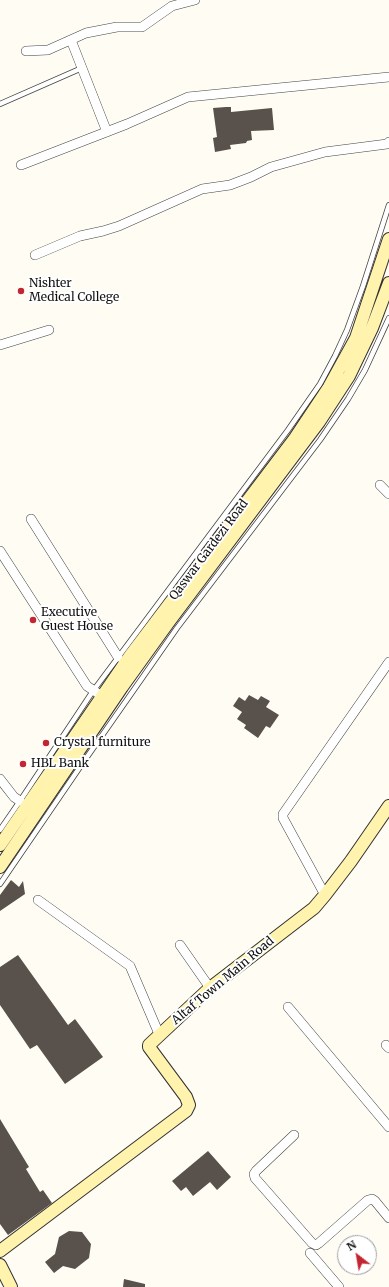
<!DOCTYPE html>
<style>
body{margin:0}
#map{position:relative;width:389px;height:1287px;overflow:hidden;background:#fffcf3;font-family:Merriweather,serif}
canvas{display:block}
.north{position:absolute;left:337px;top:1235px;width:40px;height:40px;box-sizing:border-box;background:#fff;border:1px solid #9f9f9f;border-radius:50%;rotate:329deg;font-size:11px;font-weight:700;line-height:16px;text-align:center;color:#101010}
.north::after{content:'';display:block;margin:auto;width:14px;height:18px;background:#c32633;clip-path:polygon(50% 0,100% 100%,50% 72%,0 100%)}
</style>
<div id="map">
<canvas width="389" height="1287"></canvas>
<div class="north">N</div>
</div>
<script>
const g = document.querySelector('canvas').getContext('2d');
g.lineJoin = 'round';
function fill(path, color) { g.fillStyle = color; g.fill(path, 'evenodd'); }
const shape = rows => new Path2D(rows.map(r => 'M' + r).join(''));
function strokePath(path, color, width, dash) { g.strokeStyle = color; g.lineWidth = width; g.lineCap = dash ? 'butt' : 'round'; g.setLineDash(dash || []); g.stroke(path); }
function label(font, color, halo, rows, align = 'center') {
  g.font = font + ' Merriweather,serif'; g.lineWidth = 4; g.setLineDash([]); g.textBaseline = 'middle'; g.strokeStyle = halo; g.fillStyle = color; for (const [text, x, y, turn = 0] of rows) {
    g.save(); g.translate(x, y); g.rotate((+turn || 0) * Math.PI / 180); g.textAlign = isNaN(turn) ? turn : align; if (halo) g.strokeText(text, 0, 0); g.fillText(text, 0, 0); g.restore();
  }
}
fill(shape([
 [226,107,231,107,231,112,272,108,274,130,251,131,252,140,247,141,246,143,230,145,231,149,215,152,213,138,217,137,213,108],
 [249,695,258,700,261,696,270,701,266,707,279,715,270,728,266,726,258,738,244,728,246,725,237,719,242,712,233,706,239,697,245,701],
 [11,880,19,887,23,881,25,894,0,911,0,895],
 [18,955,68,1025,75,1019,103,1057,65,1084,37,1045,30,1049,0,1005,0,967],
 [0,1119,29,1167,26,1169,40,1192,43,1190,52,1203,8,1235,0,1224],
 [208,1151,231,1177,217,1190,210,1182,193,1196,186,1187,181,1191,172,1181],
 [69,1231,82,1232,91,1244,89,1258,75,1269,63,1266,54,1273,45,1262,55,1254,59,1237],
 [124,1279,145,1284,145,1287,123,1287]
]), '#59514c');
const lane = shape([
 [0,104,82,68],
 [0,830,20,801,93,691,288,430,320,384,335,356,347,330,363,286,389,205],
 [0,884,80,767,177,628,320,440,348,399,365,370,389,318]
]);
const street = shape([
 [71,40,107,132],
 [26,51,48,50,86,33,117,27,142,27,172,6,195,0],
 [21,165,127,124,188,97,389,77],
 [35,255,80,236,103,231,119,226,202,189,230,185,251,177,271,167,325,152,387,144,389,142],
 [0,345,49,330],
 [380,485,389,494],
 [31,519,118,657],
 [0,551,87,686,102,696],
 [0,779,14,797,20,801],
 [325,895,283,818,283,814,389,662],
 [38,900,130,966,159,1034],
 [180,945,210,988],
 [288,1007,389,1127],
 [386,1045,389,1048],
 [294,1135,256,1171,254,1174,255,1178,312,1243,316,1245,319,1243,368,1200,372,1199,375,1201,389,1218],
 [310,1253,339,1287]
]);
const secondary = shape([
 [0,845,132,653,295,438,329,387,356,338,389,239],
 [0,867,122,687,168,623,319,422,349,376,372,328,389,283],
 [0,1251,186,1111,189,1105,186,1097,149,1047,149,1045,210,988,314,908,325,895,351,861,389,806],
 [0,1265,11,1287]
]);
strokePath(lane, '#434343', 6);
strokePath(street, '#434343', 10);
strokePath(secondary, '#323232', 14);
strokePath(lane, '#fff', 4.5);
strokePath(street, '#fff', 9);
strokePath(secondary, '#fff3ae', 12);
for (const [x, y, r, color] of [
 [21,291,4,"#c32633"],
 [33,620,4,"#c32633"],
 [46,743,4,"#c32633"],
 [23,764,4,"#c32633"]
]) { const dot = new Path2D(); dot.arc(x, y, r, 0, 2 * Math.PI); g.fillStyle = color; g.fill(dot); strokePath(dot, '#fff', 1.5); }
label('12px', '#101010', '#fff', [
 ["Nishter",29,284],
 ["Medical College",29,298],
 ["Executive",41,613],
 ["Guest House",41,627],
 ["Crystal furniture",54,743],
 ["HBL Bank",31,764]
], 'left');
label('12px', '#101010', '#fff', [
 ["Qaswar Gardezi Road",209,550,-53],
 ["Altaf Town Main Road",223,981,-40]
]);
</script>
